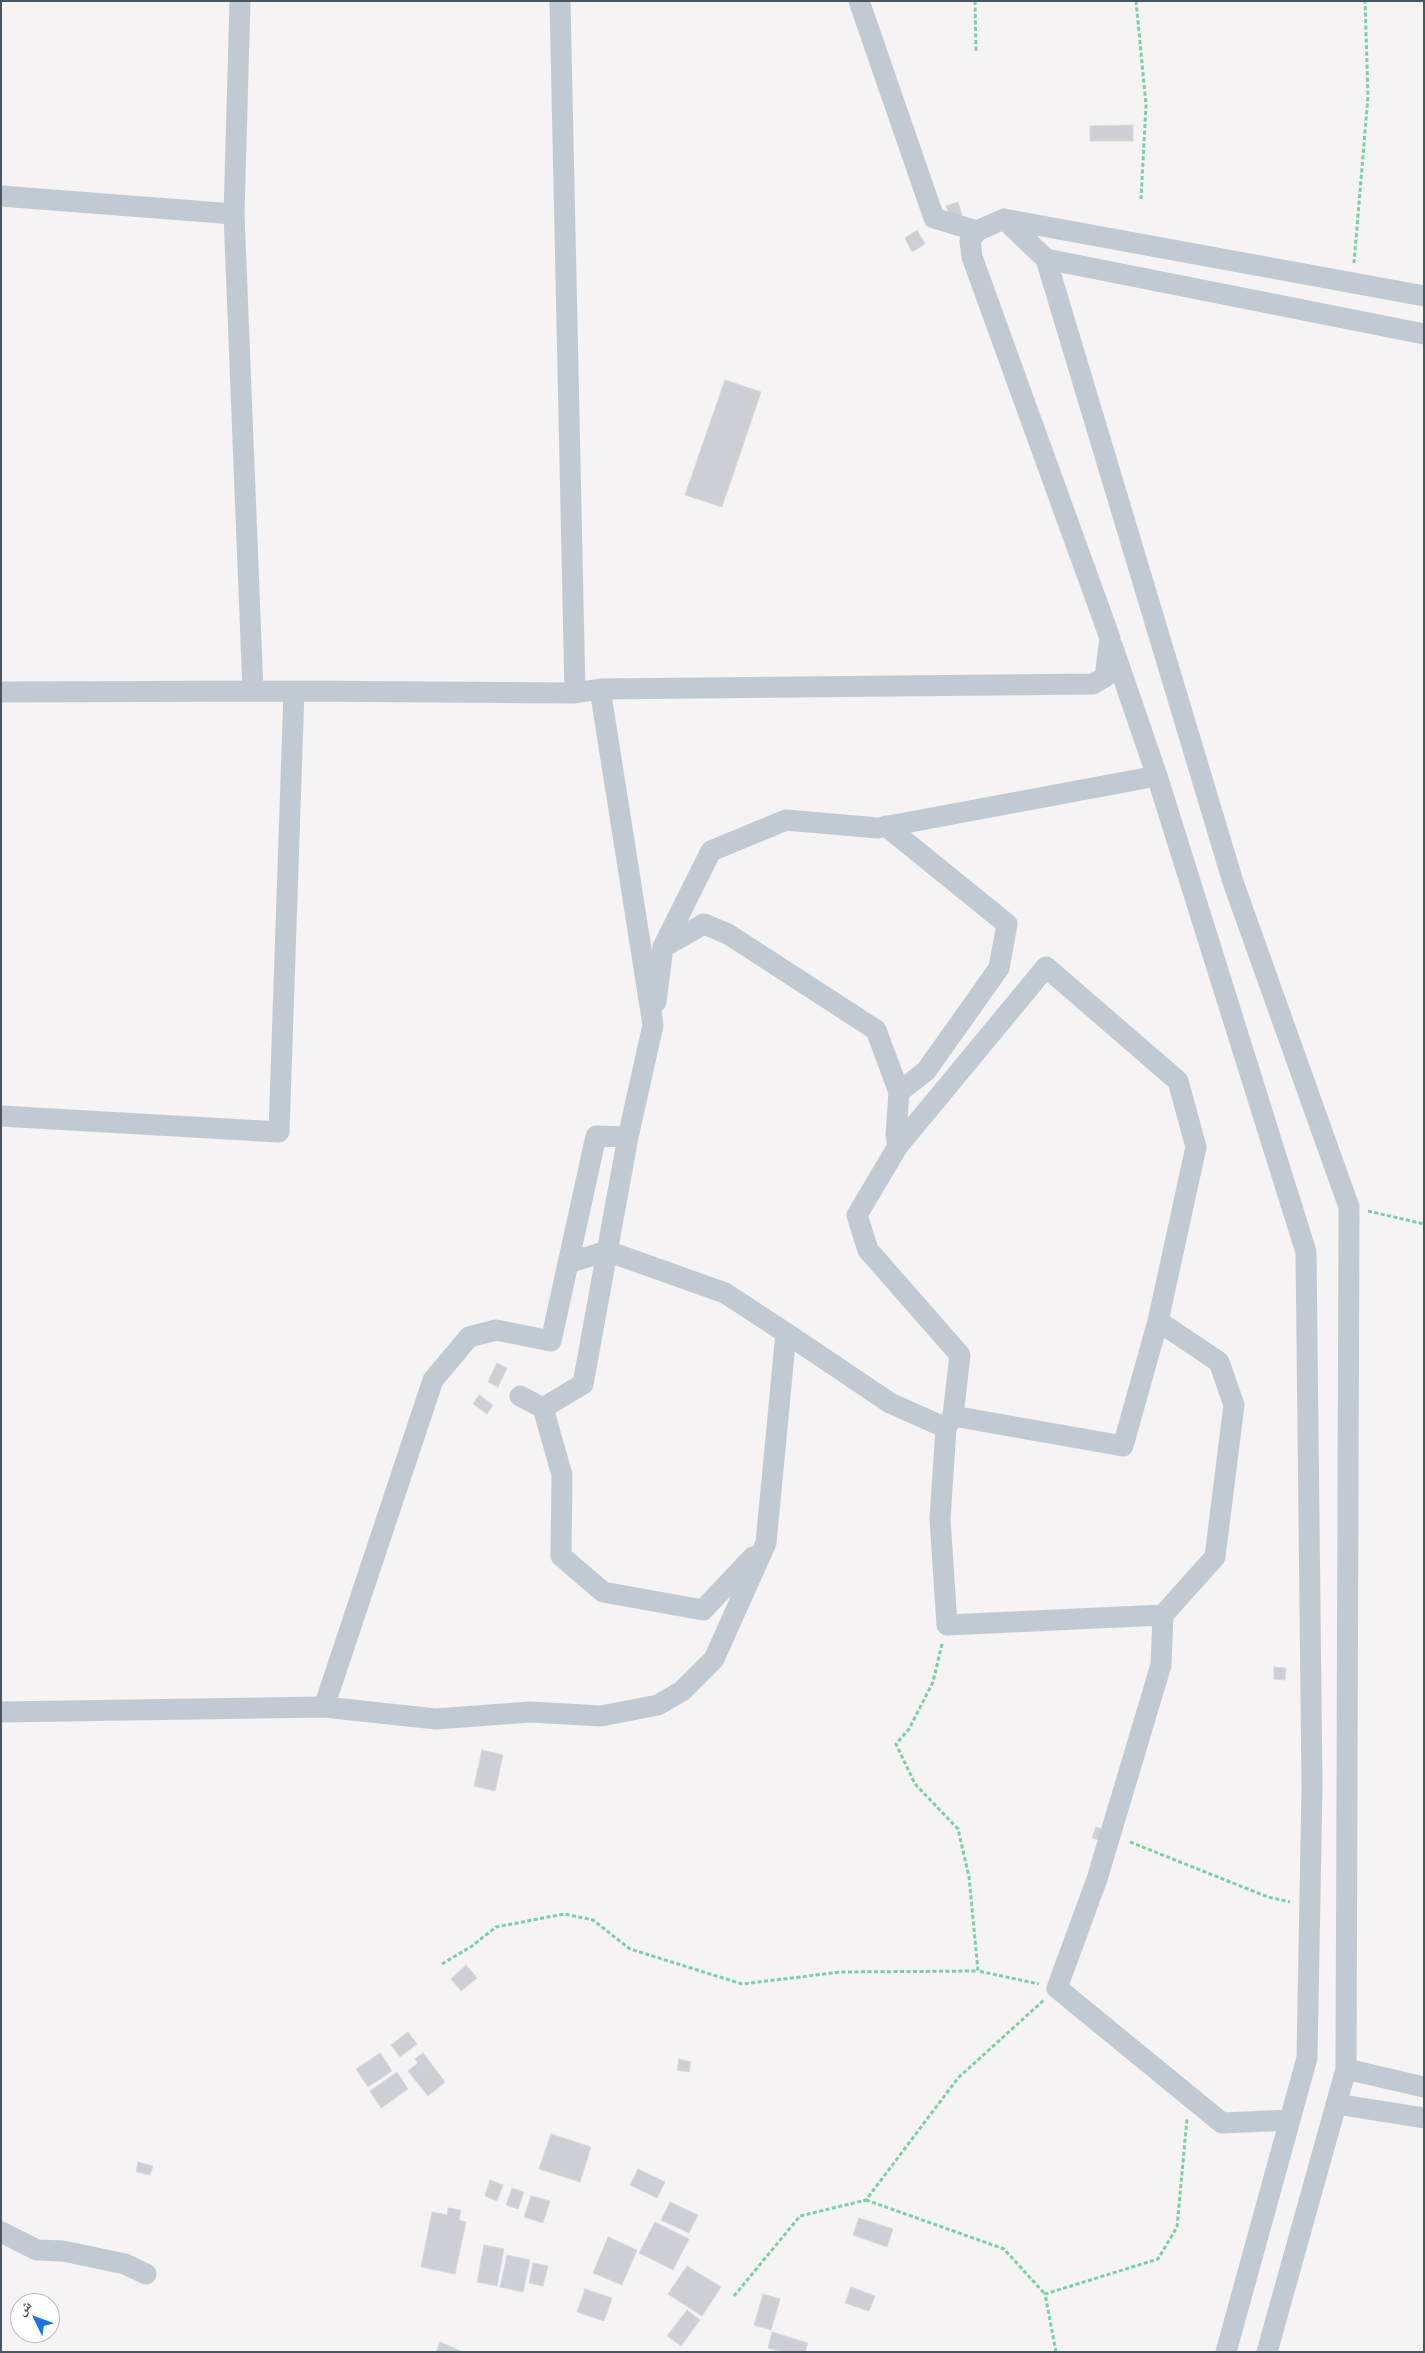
<!DOCTYPE html>
<meta charset="utf-8">
<style>
body{margin:0}
#map{position:relative;width:1425px;height:2353px;overflow:hidden;background:#f5f3f3;font-family:Karla,"Noto Naskh Arabic",sans-serif}
canvas{display:block}
.frame{position:absolute;inset:0;border:2px solid #4a5661;pointer-events:none}
.north{position:absolute;left:10px;top:2293px;width:50px;height:50px;box-sizing:border-box;background:#fff;border:1px solid #b7bbc0;border-radius:50%;rotate:312deg;font-size:14px;font-weight:700;line-height:20px;text-align:center;color:#4a5661}
.north::after{content:'';display:block;margin:auto;width:18px;height:22px;background:#1a73e8;clip-path:polygon(50% 0,100% 100%,50% 72%,0 100%)}
</style>
<div id="map">
<canvas width="1425" height="2353"></canvas>
<div class="frame"></div>
<div class="north">ش</div>
</div>
<script>
const g = document.querySelector('canvas').getContext('2d');
g.lineJoin = 'round';
function fill(path, color) { g.fillStyle = color; g.fill(path, 'evenodd'); }
const shape = rows => new Path2D(rows.map(r => 'M' + r).join(''));
function strokePath(path, color, width, dash) { g.strokeStyle = color; g.lineWidth = width; g.lineCap = dash ? 'butt' : 'round'; g.setLineDash(dash || []); g.stroke(path); }
const building = shape([
 [1133,125,1133,141,1090,141,1090,126,1133,125],
 [958,202,962,215,951,219,946,206,958,202],
 [917,230,925,244,912,252,905,238,917,230],
 [725,380,761,392,722,507,685,495,725,380],
 [497,1363,507,1368,498,1387,488,1382,497,1363],
 [479,1395,493,1405,487,1414,473,1404,479,1395],
 [1274,1667,1286,1668,1285,1680,1274,1679,1274,1667],
 [482,1750,503,1755,495,1791,474,1786,482,1750],
 [1096,1827,1103,1829,1099,1840,1092,1838,1096,1827],
 [466,1965,477,1978,461,1991,451,1979,466,1965],
 [408,2032,417,2044,400,2057,391,2045,408,2032],
 [380,2053,392,2071,368,2087,356,2069,380,2053],
 [423,2053,445,2082,428,2096,408,2071,418,2063,415,2059,423,2053],
 [679,2059,691,2062,689,2072,677,2070,679,2059],
 [397,2072,408,2089,381,2108,370,2091,397,2072],
 [551,2134,591,2147,580,2182,539,2169,551,2134],
 [138,2162,153,2166,150,2175,136,2172,138,2162],
 [638,2169,665,2182,657,2198,630,2185,638,2169],
 [490,2180,503,2185,497,2201,485,2196,490,2180],
 [512,2188,524,2192,518,2209,506,2205,512,2188],
 [531,2196,550,2201,543,2223,524,2217,531,2196],
 [670,2202,698,2215,689,2233,661,2220,670,2202],
 [448,2208,461,2210,459,2220,466,2222,455,2274,421,2267,432,2212,447,2215,448,2208],
 [859,2218,893,2229,887,2247,853,2235,859,2218],
 [655,2222,689,2239,673,2270,639,2253,655,2222],
 [608,2237,637,2250,622,2285,593,2273,608,2237],
 [484,2245,504,2249,497,2286,477,2282,484,2245],
 [507,2255,530,2260,523,2292,500,2287,507,2255],
 [533,2263,548,2266,543,2286,529,2283,533,2263],
 [687,2266,721,2287,702,2316,668,2294,687,2266],
 [851,2287,875,2296,869,2311,845,2303,851,2287],
 [585,2289,612,2298,604,2321,577,2312,585,2289],
 [763,2294,780,2299,771,2330,754,2325,763,2294],
 [687,2310,700,2320,681,2346,667,2336,687,2310],
 [772,2332,808,2343,805,2352,782,2352,768,2348,772,2332],
 [440,2342,463,2352,436,2352,440,2342]
]);
fill(building, '#cdcfd5');
strokePath(building, '#d7d9de', 1);
strokePath(shape([
 [975,1,976,51],
 [1136,1,1146,105,1141,199],
 [1354,263,1368,96,1365,1],
 [1368,1211,1424,1224],
 [942,1644,933,1682,909,1729,896,1744,915,1784,958,1829,969,1877,978,1971,1039,1984],
 [1130,1842,1268,1897,1290,1902],
 [442,1964,472,1946,496,1927,564,1914,593,1920,630,1949,742,1984,841,1972,978,1971],
 [866,2200,1004,2249,1045,2294],
 [734,2296,800,2216,866,2200,958,2078,1044,2000],
 [1056,2352,1045,2294,1158,2259,1177,2227,1187,2119]
]), '#7ad0a6', 3, [4, 2.5]);
strokePath(shape([
 [240,1,234,214,253,691],
 [560,1,575,693],
 [859,1,934,218,977,231],
 [1,196,234,214],
 [1004,219,1424,296],
 [1046,259,1424,334],
 [1112,645,1157,776,1306,1252,1312,1786,1307,2058,1226,2352],
 [1,692,294,691,575,693,600,689,1093,684,1105,677,1110,638,972,257,970,241,977,231,1004,219,1046,259,1233,882,1349,1207,1346,2069,1267,2352],
 [663,947,704,924,728,934,876,1030,899,1092],
 [656,1002,663,947,711,851,786,820,878,828,1157,776],
 [1,1116,279,1132,294,691],
 [898,1146,1046,967,1178,1081,1196,1147,1158,1321,1123,1446,953,1416],
 [786,1333,890,1403,946,1428,953,1416,960,1355,868,1250,857,1215,898,1146,896,1135,899,1092,926,1071,999,968,1007,924,886,826],
 [520,1396,543,1408,583,1384,628,1137],
 [543,1408,562,1475,561,1556,603,1592,703,1610,753,1557],
 [946,1428,940,1519,947,1625,1163,1615,1215,1557,1234,1405,1219,1362,1158,1321],
 [1163,1615,1161,1665,1097,1879,1057,1988,1222,2123,1290,2120],
 [324,1707,436,1719,530,1712,601,1716,658,1705,682,1691,714,1659,766,1543,786,1333,725,1293,607,1251,568,1263],
 [1,1712,324,1707,433,1380,469,1337,496,1330,551,1341,596,1136,628,1137,653,1025,600,689],
 [1346,2069,1424,2087],
 [1336,2104,1424,2118],
 [1,2232,37,2250,63,2251,125,2264,146,2274]
]), '#c1cad2', 21);
</script>
